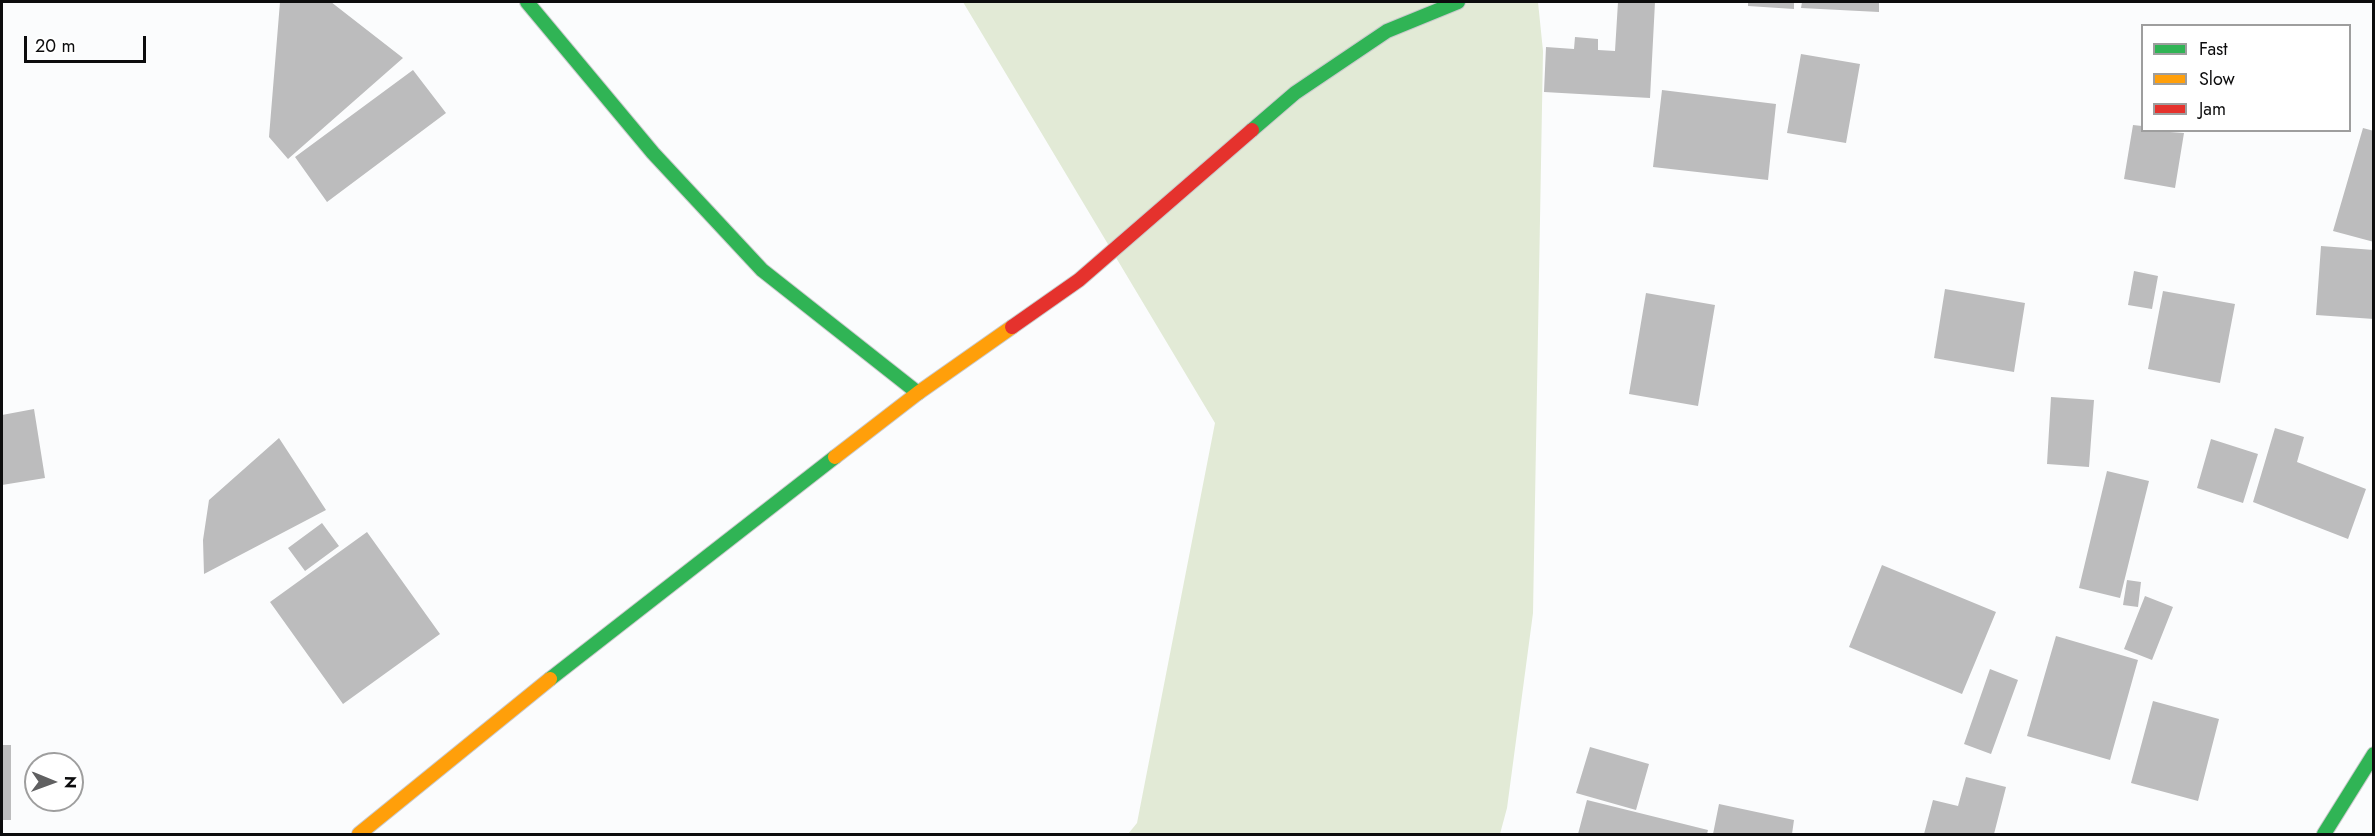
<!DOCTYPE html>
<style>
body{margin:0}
#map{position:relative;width:2375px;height:836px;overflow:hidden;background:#fbfcfd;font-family:Jost,sans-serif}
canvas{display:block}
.frame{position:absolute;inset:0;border:3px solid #0c0c0d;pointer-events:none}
.legend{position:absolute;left:2141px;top:24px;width:210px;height:108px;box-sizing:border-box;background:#fff;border:2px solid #9e9e9e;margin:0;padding:8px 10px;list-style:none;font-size:18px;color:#0c0c0d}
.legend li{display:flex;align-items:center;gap:12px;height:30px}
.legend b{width:30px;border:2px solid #9e9e9e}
.north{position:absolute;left:24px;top:752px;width:60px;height:60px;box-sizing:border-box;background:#fff;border:2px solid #9e9e9e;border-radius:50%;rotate:91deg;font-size:16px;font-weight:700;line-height:24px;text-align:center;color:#0c0c0d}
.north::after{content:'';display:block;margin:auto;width:21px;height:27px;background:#606061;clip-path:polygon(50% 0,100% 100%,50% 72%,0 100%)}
.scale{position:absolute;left:24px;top:36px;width:122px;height:27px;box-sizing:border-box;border:3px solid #0c0c0d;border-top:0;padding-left:8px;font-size:18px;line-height:21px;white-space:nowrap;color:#0c0c0d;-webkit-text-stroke:4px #fff;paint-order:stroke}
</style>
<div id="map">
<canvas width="2375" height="836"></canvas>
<div class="frame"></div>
<ul class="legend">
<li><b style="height:8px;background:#30b455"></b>Fast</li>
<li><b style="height:8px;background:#ff9f0a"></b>Slow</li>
<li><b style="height:8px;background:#e5322d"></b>Jam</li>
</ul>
<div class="north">N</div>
<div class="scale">20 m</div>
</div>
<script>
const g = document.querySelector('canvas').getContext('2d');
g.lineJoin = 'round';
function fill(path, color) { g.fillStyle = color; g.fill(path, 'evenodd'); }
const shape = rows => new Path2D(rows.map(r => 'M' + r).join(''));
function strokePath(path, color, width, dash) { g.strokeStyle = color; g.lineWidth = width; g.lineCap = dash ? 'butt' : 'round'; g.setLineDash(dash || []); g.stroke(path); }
fill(shape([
 [963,2,1538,2,1543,51,1533,613,1507,808,1500,834,1128,834,1137,823,1215,423]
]), '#e2ead6');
fill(shape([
 [280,2,331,2,403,58,288,159,269,137],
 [1618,2,1655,2,1650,98,1544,92,1546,47,1574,49,1575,37,1598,39,1598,50,1615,51],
 [1748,2,1794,2,1794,9,1748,6],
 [1802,2,1879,2,1879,12,1801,8],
 [1801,54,1860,64,1846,143,1787,133],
 [413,70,446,113,327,202,295,157],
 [1662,90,1776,104,1768,180,1653,167],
 [2133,125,2142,126,2142,130,2184,133,2175,188,2124,179],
 [2363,128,2374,131,2374,242,2333,231],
 [2321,246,2374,250,2374,319,2316,315],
 [2134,271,2158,276,2152,309,2128,305],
 [1945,289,2025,303,2014,372,1934,358],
 [2163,291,2235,304,2220,383,2148,369],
 [1646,293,1715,305,1698,406,1629,394],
 [2051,397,2094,400,2089,467,2047,464],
 [34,409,45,478,2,485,2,415],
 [2275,428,2304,437,2297,462,2366,489,2348,539,2253,502],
 [279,438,326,510,204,574,203,540,209,500],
 [2211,439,2258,454,2243,503,2197,488],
 [2107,471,2149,481,2120,598,2079,588],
 [322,523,339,546,305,571,288,548],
 [367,532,440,634,343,704,270,602],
 [1882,565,1996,612,1962,694,1849,647],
 [2127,580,2141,582,2138,607,2123,605],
 [2145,596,2173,607,2152,660,2124,649],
 [2056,636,2138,660,2110,760,2027,736],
 [1990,669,2018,680,1991,754,1964,744],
 [2153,701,2219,719,2198,801,2131,783],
 [2,745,11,745,11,820,2,820],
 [1590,747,1649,764,1636,810,1576,793],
 [1966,777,2006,787,1994,834,1924,834,1933,800,1958,806],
 [1587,800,1708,830,1707,834,1578,834],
 [1719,804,1794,820,1792,834,1713,834]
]), '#bcbcbd');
const fast = shape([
 [527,2,653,153,762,270,918,393],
 [1252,130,1295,93,1387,31,1458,2],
 [550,679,835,457],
 [2324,834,2374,754]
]);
const slow = shape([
 [835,457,918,393,1012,327],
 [359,834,550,679]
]);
const jam = shape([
 [1012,327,1079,280,1252,130]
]);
strokePath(fast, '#cacacc', 16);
strokePath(slow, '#cacacc', 16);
strokePath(jam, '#cacacc', 16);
strokePath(fast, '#30b455', 14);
strokePath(slow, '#ff9f0a', 14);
strokePath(jam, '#e5322d', 14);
</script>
